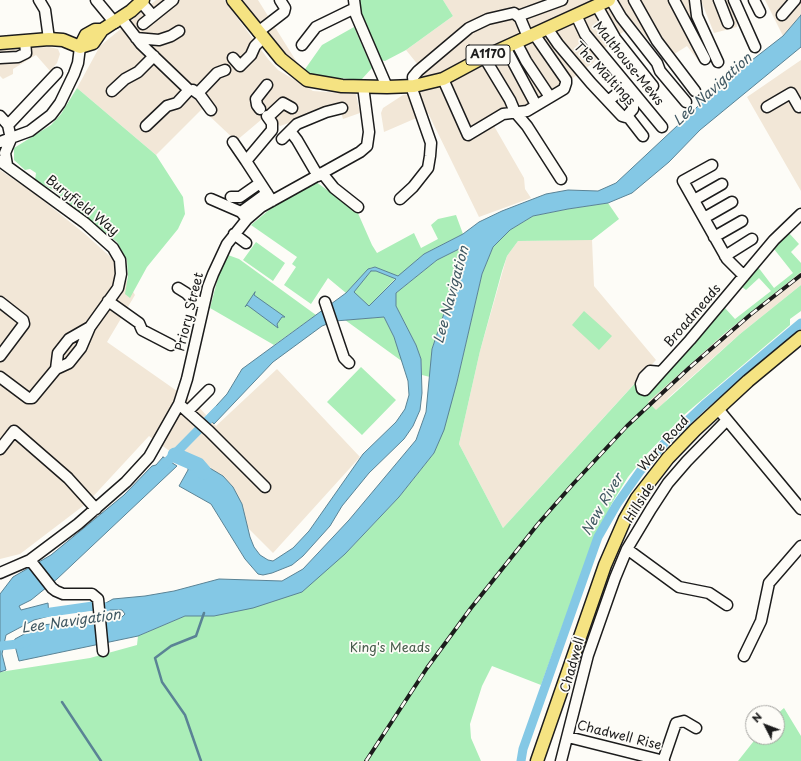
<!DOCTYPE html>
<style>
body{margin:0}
#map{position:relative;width:801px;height:761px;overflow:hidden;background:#fdfcf7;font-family:"Playpen Sans",sans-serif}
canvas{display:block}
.north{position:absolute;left:745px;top:705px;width:40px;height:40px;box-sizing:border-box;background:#fdfcf7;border:1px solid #a3a29f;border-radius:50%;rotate:312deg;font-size:11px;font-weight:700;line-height:16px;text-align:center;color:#1c1c1c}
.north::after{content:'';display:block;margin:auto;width:14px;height:18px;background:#1c1c1c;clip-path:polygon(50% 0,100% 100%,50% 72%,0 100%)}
</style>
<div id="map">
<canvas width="801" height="761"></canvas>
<div class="north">N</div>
</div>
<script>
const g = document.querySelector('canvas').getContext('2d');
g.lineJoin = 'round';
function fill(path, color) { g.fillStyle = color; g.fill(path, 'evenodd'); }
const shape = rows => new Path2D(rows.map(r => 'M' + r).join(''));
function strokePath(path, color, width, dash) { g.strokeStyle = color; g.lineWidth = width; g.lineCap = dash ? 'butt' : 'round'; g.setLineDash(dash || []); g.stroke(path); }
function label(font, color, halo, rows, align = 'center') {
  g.font = font + ' "Playpen Sans",sans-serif'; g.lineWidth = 3.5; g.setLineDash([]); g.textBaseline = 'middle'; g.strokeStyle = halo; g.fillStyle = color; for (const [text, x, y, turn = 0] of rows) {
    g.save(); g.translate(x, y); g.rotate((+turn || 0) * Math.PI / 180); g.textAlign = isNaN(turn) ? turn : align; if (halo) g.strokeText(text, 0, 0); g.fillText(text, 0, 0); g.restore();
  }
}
fill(shape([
 [156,0,224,0,268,59,278,70,313,91,356,94,360,113,343,119,339,106,280,126,268,114,236,141,202,109,156,155,77,88,100,46],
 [240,0,258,0,303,72,289,61],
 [443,0,738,0,735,9,737,27,714,33,702,3,696,13,712,57,701,64,687,46,665,60,635,24,613,39,593,63,558,89,528,106,505,109,490,119,524,178,525,189,531,198,479,217,428,113,384,132,381,113,383,108,403,95,422,92,422,79,419,75,423,71,406,50,453,16],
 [765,0,801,0,801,15,783,36],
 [49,47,58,49,60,54,57,63,50,71,36,55,13,69,13,74,3,79,0,76,0,50],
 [801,60,801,191,747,97],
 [0,170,30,190,85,234,115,261,135,295,107,342,197,405,216,426,277,369,360,457,273,553,247,527,242,504,198,461,175,455,149,436,87,503,20,554,0,559],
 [564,240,592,240,594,286,656,360,503,528,459,444,480,351,507,256,518,241],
 [801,272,801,285,740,334,669,397,362,761,647,402,704,351]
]), '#f2e7d7');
fill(shape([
 [358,0,443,0,453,16,406,50,385,61,380,60,359,10],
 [354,27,372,68,361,80,327,77,303,72,322,45],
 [77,88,156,155,183,197,185,214,178,229,147,267,130,298,125,294,128,276,127,260,117,242,53,190,35,180,36,173,30,169,25,170,14,160,14,148,51,125,61,114],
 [316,182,357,211,372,245,377,253,414,233,421,248,438,239,431,225,438,219,456,215,463,234,424,254,398,277,375,267,370,268,346,293,328,278,311,304,284,285,296,267,292,264,297,257,251,225,275,205],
 [608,203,619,219,592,240,518,241,507,256,502,271,480,351,459,444,503,528,638,380,639,392,643,396,725,308,735,319,771,291,759,278,746,290,742,287,758,267,774,288,793,273,774,249,789,233,799,244,791,252,801,263,801,272,725,333,648,402,656,410,740,334,801,285,801,311,790,319,790,325,684,415,645,456,628,477,612,503,589,552,541,685,492,666,482,686,470,724,471,738,481,761,0,761,0,672,90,658,137,645,138,636,185,616,214,616,345,554,399,497,434,453,457,382,482,274,493,247,510,230,533,216,568,209],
 [256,242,285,263,273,281,243,260],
 [463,247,466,247,432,349,430,377,422,375,421,359,416,345,396,306,396,293,437,260],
 [228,255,239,259,316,315,274,345,210,308,219,274],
 [371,271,376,271,396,278,369,306,353,292],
 [584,311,612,336,599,350,572,325],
 [384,317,394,337,403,362,345,320],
 [361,367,396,400,362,435,327,402],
 [784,708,801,736,801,761,738,761,757,737,777,737,777,714]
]), '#abeeb8');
const water = shape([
 [801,15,801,47,700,130,669,162,632,193,608,203,568,209,533,216,510,230,493,247,482,274,457,382,444,430,434,453,399,497,345,554,302,592,253,608,214,616,185,616,138,636,19,661,14,642,15,639,41,625,121,618,125,614,122,610,105,610,104,604,113,599,145,596,174,591,219,579,282,581,303,569,349,520,416,440,426,412,432,349,466,248,463,247,437,260,396,293,396,306,416,345,421,359,422,393,420,410,413,426,404,439,369,473,342,506,330,526,303,556,292,565,272,573,263,575,258,574,245,559,211,504,179,486,188,470,188,465,186,462,189,459,198,461,223,476,233,487,242,504,250,537,254,547,260,555,268,560,273,561,293,548,309,531,363,454,396,422,405,409,409,395,408,381,394,337,384,317,335,321,322,326,273,362,214,424,207,416,227,394,242,369,346,293,368,269,375,267,398,276,424,254,463,234,479,222,502,211,546,194,568,190,598,191,616,183,693,111,707,97,707,95,783,36,801,15],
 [371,271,376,271,396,279,369,306,354,292,371,271],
 [255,292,254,295,285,317,282,317,277,324,278,328,247,305,245,307,255,292],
 [163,457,177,466,57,579,31,600,19,606,21,610,48,603,49,616,34,620,6,635,2,654,6,670,0,672,0,594,13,577,51,555,124,495,152,466,156,465,163,457],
 [93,604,93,610,59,613,59,608,93,604]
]);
fill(water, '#84c8e5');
strokePath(water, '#5a8395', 1);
strokePath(shape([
 [62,702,101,761],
 [201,761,185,715,162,682,155,658,171,646,196,636,204,613]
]), '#5a8395', 2.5);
strokePath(shape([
 [161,468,218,410],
 [37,614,93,606,106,607],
 [0,646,26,643],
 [521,761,523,749,598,537,617,504,641,470,669,438,704,405,801,323]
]), '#84c8e5', 9);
strokePath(shape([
 [175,455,198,465,204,472]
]), '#84c8e5', 15);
const minor = shape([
 [39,0,45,10,49,39],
 [96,0,115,23],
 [354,0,356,15,387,87],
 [611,0,621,17,657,63,660,71,686,102],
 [634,0,657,41,695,91],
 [674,0,705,59],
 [695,0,697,16,718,62],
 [719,0,728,23],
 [734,0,755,47],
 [754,0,760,12],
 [141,2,153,16],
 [597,6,615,38,653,86],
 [576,15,585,34,662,127],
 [782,15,795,0],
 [518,16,562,0],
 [121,18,141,44,189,90,177,103,167,106,146,126],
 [143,24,173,0],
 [547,28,558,44,591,83,622,116,629,118,643,136],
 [258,32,284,12,285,8,280,0],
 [136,38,159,40,171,36,179,31],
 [516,42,526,61,550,97],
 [302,45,316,27,355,8],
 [505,47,536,105],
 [484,57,510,100,515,112,527,126,561,179],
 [0,58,18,57,26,53,25,41],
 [233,58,240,66,251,55,255,46,263,38],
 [443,79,468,135,503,114,527,111,564,89,566,83,566,80,534,34],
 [414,86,413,77,418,71,469,28,488,19,514,13,520,18,528,37],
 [193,90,200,95,211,110],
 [112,91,125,79,138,72,154,56],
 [198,93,217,73,225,70],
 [608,101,619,92,625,93,633,105,633,109,626,117],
 [767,107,791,93,799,107],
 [260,109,257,105,256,99,267,85],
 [0,116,8,125],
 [267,116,272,123,272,130,246,161,272,201],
 [268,117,283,103,292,108],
 [290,131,297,140,318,176],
 [282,139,297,124,326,112,342,108],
 [0,142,30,131,51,115,60,103,74,74,78,63,80,47],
 [233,142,246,161],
 [0,161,85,223,113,248,120,260,121,274,118,288,90,327,81,348,69,363,56,369,32,398,28,398,0,377],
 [7,165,5,153,11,139,8,125,57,73],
 [712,165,683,181,727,259,744,276],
 [322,173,334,188,358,207],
 [231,197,240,197,260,183],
 [211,199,241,212,247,219],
 [400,199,413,187,428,168,430,156,431,143,411,86],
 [694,200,722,184],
 [241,212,267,193],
 [704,218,732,202],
 [234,234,246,243],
 [714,237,742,221],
 [725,256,752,239],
 [178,288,186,293,194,301,204,303],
 [108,301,139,323,142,330,171,345],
 [0,302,23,320,24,324,0,356],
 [325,302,344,358,349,363],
 [56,369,58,353,69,339,90,327],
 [661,372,650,371,644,377,641,384,642,389,645,390,661,372,690,340,774,240,801,214],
 [179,404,209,431,265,487],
 [718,409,801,509],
 [188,411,209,390],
 [0,449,14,431,68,478,96,509],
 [627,549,679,587,709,593,727,605],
 [30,560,52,588,56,591,63,594,92,594,98,599,103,651],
 [0,573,30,560,78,524,126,482,149,457,179,404,187,379,208,287,213,274,227,244,247,219,261,207,360,152,367,146,369,132,363,86],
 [744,656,761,621,769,583,801,546],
 [568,737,664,761],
 [561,761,588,655,615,578,627,549,651,509,668,483,687,461,727,420],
 [663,761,676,723,684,721,696,728]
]);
const major = shape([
 [233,0,281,59,307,80,342,86,387,87,414,86,443,79,484,57,609,0],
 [0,43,49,39,63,40,80,47,93,43,102,30],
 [80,47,86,35,95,30,102,30,131,11,143,0],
 [537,761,605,565,625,519,637,498,668,458,695,430,748,381,801,337]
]);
strokePath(minor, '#1c1c1c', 13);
strokePath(major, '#1c1c1c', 15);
strokePath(minor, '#fdfcf7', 10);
strokePath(major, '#f5e382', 12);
const rail = shape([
 [366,761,427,668,471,608,538,524,573,484,627,426,689,368,750,315,801,275]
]);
strokePath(rail, '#1c1c1c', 4);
strokePath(rail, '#fdfcf7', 2.5, [8]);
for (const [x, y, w] of [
 [488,55,44]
]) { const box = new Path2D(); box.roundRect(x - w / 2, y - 10, w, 20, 3); g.fillStyle = '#fdfcf7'; g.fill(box); strokePath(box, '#1c1c1c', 1); }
label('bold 12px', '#1c1c1c', null, [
 ["A1170",488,55]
]);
label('13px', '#1c1c1c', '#fdfcf7', [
 ["Malthouse Mews",628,64,51],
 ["The Maltings",604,74,46],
 ["Buryfield Way",82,206,38],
 ["Priory Street",190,312,-76],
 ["Broadmeads",693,316,-49],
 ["Ware Road",664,444,-48],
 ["Hillside",640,503,-58],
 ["Chadwell",573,665,-74],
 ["Chadwell Rise",619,736,14]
]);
label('13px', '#475b4b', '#fdfcf7', [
 ["King's Meads",390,648]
]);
label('italic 14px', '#405862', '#fdfcf7', [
 ["Lee Navigation",713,90,-42],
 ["Lee Navigation",452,295,-75],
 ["New River",603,505,-60],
 ["Lee Navigation",71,622,-8]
]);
</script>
